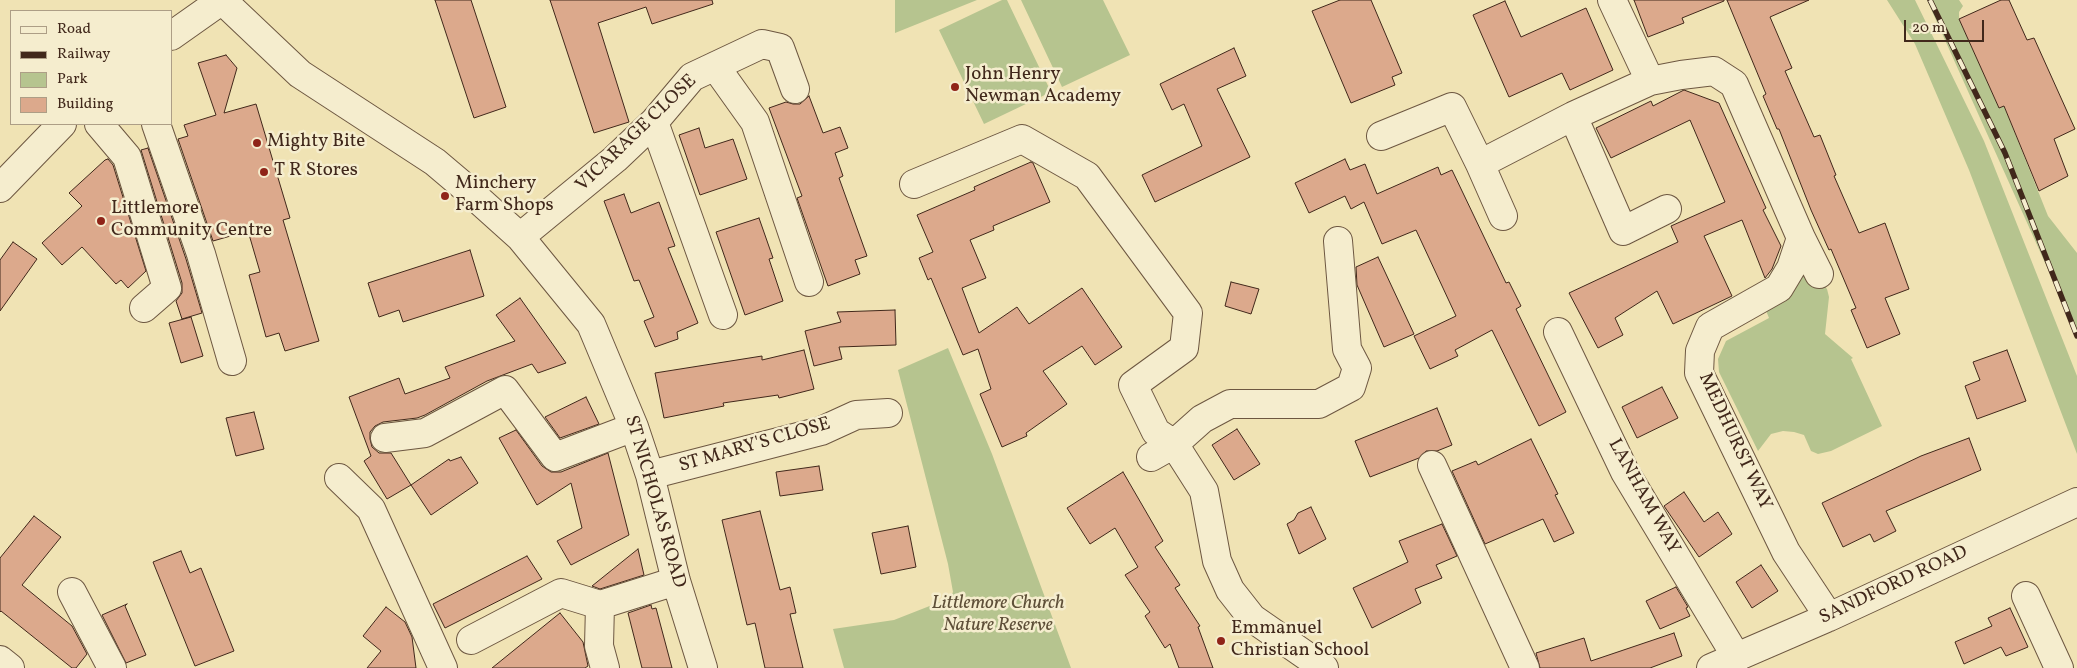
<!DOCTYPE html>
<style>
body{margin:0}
#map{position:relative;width:2077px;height:668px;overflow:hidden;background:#f0e3b4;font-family:Vollkorn,serif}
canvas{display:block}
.legend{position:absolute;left:10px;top:10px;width:162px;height:115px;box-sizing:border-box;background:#f5edce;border:1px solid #ad9e86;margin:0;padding:6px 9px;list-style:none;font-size:15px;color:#41281b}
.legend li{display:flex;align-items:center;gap:10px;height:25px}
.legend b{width:25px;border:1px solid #ad9e86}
.scale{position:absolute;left:1904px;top:20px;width:80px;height:22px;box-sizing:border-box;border:2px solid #41281b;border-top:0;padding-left:6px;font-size:15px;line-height:18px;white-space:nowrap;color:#41281b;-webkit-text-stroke:4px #f5edce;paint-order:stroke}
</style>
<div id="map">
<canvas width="2077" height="668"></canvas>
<ul class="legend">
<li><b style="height:6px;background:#f5edce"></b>Road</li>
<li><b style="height:6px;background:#41281b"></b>Railway</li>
<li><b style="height:14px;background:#b6c48f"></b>Park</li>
<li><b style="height:14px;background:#dca98c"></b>Building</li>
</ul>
<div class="scale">20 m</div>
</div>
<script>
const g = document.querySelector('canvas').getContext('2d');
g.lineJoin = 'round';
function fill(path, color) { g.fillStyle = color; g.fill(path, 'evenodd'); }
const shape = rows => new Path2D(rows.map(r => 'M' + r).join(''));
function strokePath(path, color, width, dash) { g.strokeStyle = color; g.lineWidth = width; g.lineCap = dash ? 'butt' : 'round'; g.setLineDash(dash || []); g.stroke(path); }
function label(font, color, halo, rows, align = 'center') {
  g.font = font + ' Vollkorn,serif'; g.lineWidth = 5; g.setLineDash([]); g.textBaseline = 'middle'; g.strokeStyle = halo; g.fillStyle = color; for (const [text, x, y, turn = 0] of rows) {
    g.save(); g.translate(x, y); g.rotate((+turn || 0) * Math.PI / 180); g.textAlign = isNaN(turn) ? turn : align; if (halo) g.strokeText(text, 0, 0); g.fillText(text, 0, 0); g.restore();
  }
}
fill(shape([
 [895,0,977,0,895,33],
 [1002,0,1007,0,1051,92,984,124,939,30],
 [1021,0,1103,0,1130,55,1062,87],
 [1887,0,1915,0,1984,141,2077,376,2077,454,1969,170,1915,44],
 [1927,0,1959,0,1963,6,1959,12,1959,19,1999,108,2004,106,2048,216,2077,253,2077,334],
 [1807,273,1821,282,1827,289,1829,297,1825,334,1853,358,1851,359,1882,426,1831,451,1818,454,1811,451,1804,435,1794,432,1783,431,1771,434,1758,451,1719,372,1718,359,1726,341,1769,318,1765,308,1796,278],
 [948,348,992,454,1071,668,844,668,833,629,894,620,950,598,953,592,948,564,898,370]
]), '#b6c48f');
const building = shape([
 [435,0,471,0,506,107,474,118,435,0],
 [550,0,712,0,713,4,652,24,646,7,598,23,629,122,594,133,550,0],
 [1340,0,1371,0,1402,73,1392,77,1395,85,1351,103,1312,11,1340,0],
 [1634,0,1724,0,1724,1,1682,18,1684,23,1648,37,1634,0],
 [1727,0,1809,0,1770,17,1792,68,1785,71,1814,137,1820,135,1836,175,1834,176,1859,233,1885,223,1909,289,1885,298,1900,334,1867,348,1851,310,1856,308,1831,249,1829,250,1811,210,1779,129,1777,129,1763,96,1766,94,1727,0],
 [2001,0,2009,0,2027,40,2034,38,2075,129,2054,139,2068,176,2039,191,2004,106,1999,108,1959,19,2001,0],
 [1505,1,1521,37,1586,8,1613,70,1570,90,1562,73,1509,97,1473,15,1505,1],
 [1234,48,1246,76,1217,89,1250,157,1155,202,1142,175,1202,146,1184,104,1172,110,1160,84,1234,48],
 [226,55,237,68,224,113,256,104,290,218,283,220,319,341,285,351,279,333,266,337,249,275,260,272,248,231,213,241,178,139,188,136,184,125,216,115,198,63,226,55],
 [1684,90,1719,103,1766,208,1763,210,1781,246,1772,269,1765,278,1742,220,1704,236,1732,296,1673,324,1657,291,1615,318,1623,335,1598,348,1569,293,1678,242,1671,226,1725,202,1690,120,1611,158,1596,128,1651,101,1653,106,1684,90],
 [809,96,823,133,840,127,848,148,835,153,843,176,839,178,867,256,855,260,860,274,828,286,797,198,802,196,769,108,786,102,793,104,800,104,809,96],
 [699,128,705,148,733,139,747,179,700,195,679,135,699,128],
 [148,148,186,259,202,313,182,319,176,301,182,293,182,283,141,150,148,148],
 [108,159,113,165,146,271,128,288,121,280,116,284,82,247,62,265,42,243,82,206,69,193,105,160,108,159],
 [1345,159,1350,170,1365,164,1377,194,1438,167,1441,175,1452,170,1506,283,1509,282,1521,306,1516,309,1566,412,1539,426,1492,330,1455,350,1458,356,1430,369,1414,336,1456,316,1416,230,1382,244,1364,202,1351,209,1345,196,1309,213,1295,183,1345,159],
 [1031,162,1033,163,1050,202,993,226,994,230,970,240,986,278,962,288,979,333,1017,307,1029,324,1082,288,1122,347,1095,365,1082,346,1043,371,1067,404,1026,433,1027,436,1002,447,980,394,991,389,978,349,963,355,931,278,928,280,919,258,933,252,917,215,975,190,974,187,1031,162],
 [624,194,631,213,659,202,675,246,668,248,698,323,677,332,678,339,655,347,644,321,654,317,639,280,634,281,604,201,624,194],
 [759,218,773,258,769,259,783,301,745,315,716,232,759,218],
 [13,242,37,259,0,311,0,260,13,242],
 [470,250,484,296,403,322,399,310,379,317,368,283,470,250],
 [1378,257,1414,334,1384,347,1357,285,1356,267,1378,257],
 [1231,282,1259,289,1251,314,1225,306,1231,282],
 [520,298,566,363,538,373,532,364,487,381,425,415,417,418,383,422,375,426,370,432,370,439,372,447,379,453,391,453,411,485,387,499,364,461,371,456,349,397,399,378,405,394,450,378,445,367,515,341,496,315,520,298],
 [895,310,896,345,839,347,842,359,814,366,805,331,841,322,837,312,895,310],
 [191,317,203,356,181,363,169,323,191,317],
 [804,350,814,389,779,398,778,395,723,403,724,406,664,418,655,373,762,356,762,360,804,350],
 [2007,350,2026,401,1977,419,1965,386,1980,380,1973,362,2007,350],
 [1662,387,1678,418,1637,438,1622,407,1662,387],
 [586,397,599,424,560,438,545,417,586,397],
 [1437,408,1452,445,1437,451,1426,451,1419,458,1370,477,1355,441,1437,408],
 [254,412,264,449,236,456,226,418,254,412],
 [1237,429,1260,464,1234,480,1212,445,1237,429],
 [516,430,542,466,551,472,561,472,608,453,629,535,571,565,557,541,582,528,571,483,537,505,499,438,516,430],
 [1969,438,1981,470,1886,511,1896,531,1874,542,1870,534,1843,547,1822,503,1921,456,1969,438],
 [1531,439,1558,494,1555,495,1574,533,1554,542,1543,519,1485,544,1452,471,1476,461,1478,465,1531,439],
 [461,457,478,483,431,515,411,485,449,459,450,461,461,457],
 [819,466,823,490,780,496,776,472,819,466],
 [1123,472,1163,541,1155,547,1180,585,1175,588,1200,626,1198,627,1213,668,1179,668,1170,644,1165,648,1145,616,1150,612,1125,575,1138,567,1115,528,1090,544,1067,508,1123,472],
 [1684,492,1704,522,1718,512,1732,534,1699,557,1664,506,1684,492],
 [1311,507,1326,539,1299,554,1287,524,1294,520,1298,513,1311,507],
 [760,511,780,590,790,587,796,613,790,614,803,668,765,668,755,623,747,625,722,520,760,511],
 [34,516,61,537,22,585,72,626,87,654,76,668,72,668,1,611,0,612,0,558,34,516],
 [1442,524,1457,556,1436,565,1442,578,1415,589,1421,603,1372,628,1353,588,1408,562,1399,541,1442,524],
 [908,526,916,567,881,574,872,533,908,526],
 [638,549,644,575,600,589,592,586,638,549],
 [181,551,190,573,201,568,234,651,195,666,153,562,181,551],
 [527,556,542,579,445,628,433,604,527,556],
 [1761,565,1778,591,1752,608,1736,582,1761,565],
 [1676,587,1688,607,1686,608,1690,616,1660,629,1646,601,1676,587],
 [127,604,125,606,146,655,126,663,102,615,127,604],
 [651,605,652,609,656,608,672,668,642,668,628,613,651,605],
 [386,607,405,622,412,637,416,668,367,668,381,651,363,636,386,607],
 [2010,608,2028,647,2006,656,2001,647,1964,664,1955,642,1992,626,1988,618,2010,608],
 [560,613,583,642,588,666,585,668,492,668,560,613],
 [1674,633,1682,656,1650,668,1540,668,1536,653,1584,638,1591,661,1674,633]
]);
fill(building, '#dca98c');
strokePath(building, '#41281b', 1);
const minor = shape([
 [222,0,300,74,435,162,461,184,520,237,591,324,634,427,650,475,676,581,703,668],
 [1612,0,1650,81],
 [171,36,222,0],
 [715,66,755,122,809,282],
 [1573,116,1623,231,1667,209],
 [654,122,723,315],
 [99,124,127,157,167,288,144,308],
 [156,124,201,254,232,361],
 [1381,136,1452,107,1480,164,1573,116,1650,81,1681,75,1714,71,1734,84,1801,238,1791,268,1779,288,1710,327,1700,351,1699,373,1786,552,1829,617],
 [1480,164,1503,216],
 [914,184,1022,139,1087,176,1188,313,1184,348,1133,385,1156,432,1174,444,1151,457],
 [0,188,62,124],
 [520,237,615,159,654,122,692,77,762,44,780,48,795,89],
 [1801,238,1819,274],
 [1558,332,1625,472,1737,658],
 [385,438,425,433,505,390,555,457,634,427],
 [1432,465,1525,668],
 [650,475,821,431,856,415,888,413],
 [339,478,371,509,443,668],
 [72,592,112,668],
 [2026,596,2059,668],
 [600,605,676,581],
 [471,640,561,593,600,605,599,646,605,668],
 [0,660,10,668],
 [1324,668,1252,618,1230,590,1217,561,1204,491,1174,444,1202,419,1230,404,1319,404,1351,387,1357,368,1347,349,1338,241],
 [1711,668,1829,617,2077,502]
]);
strokePath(minor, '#6d5741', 30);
strokePath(minor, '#f5edce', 28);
const rail = shape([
 [1930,0,2005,153,2077,336]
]);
strokePath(rail, '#41281b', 5.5);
strokePath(rail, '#f5edce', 4, [11]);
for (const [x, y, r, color] of [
 [955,87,5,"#8f2418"],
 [257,143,5,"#8f2418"],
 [264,172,5,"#8f2418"],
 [445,196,5,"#8f2418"],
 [101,221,5,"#8f2418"],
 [1221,641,5,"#8f2418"]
]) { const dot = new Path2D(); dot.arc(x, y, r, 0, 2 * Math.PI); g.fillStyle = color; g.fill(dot); strokePath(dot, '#f5edce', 2); }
label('19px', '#41281b', '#f5edce', [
 ["John Henry",965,76],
 ["Newman Academy",965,98],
 ["Mighty Bite",267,143],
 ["T R Stores",274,172],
 ["Minchery",455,185],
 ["Farm Shops",455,207],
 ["Littlemore",111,210],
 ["Community Centre",111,232],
 ["Emmanuel",1231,630],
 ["Christian School",1231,652]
], 'left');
label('19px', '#41281b', '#f5edce', [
 ["VICARAGE CLOSE",637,134,-44],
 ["MEDHURST WAY",1734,442,65],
 ["ST MARY'S CLOSE",755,446,-16],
 ["LANHAM WAY",1643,497,61],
 ["ST NICHOLAS ROAD",654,502,74],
 ["SANDFORD ROAD",1894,586,-25]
]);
label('italic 19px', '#5e4f38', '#f5edce', [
 ["Littlemore Church",998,605],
 ["Nature Reserve",998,627]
]);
</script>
